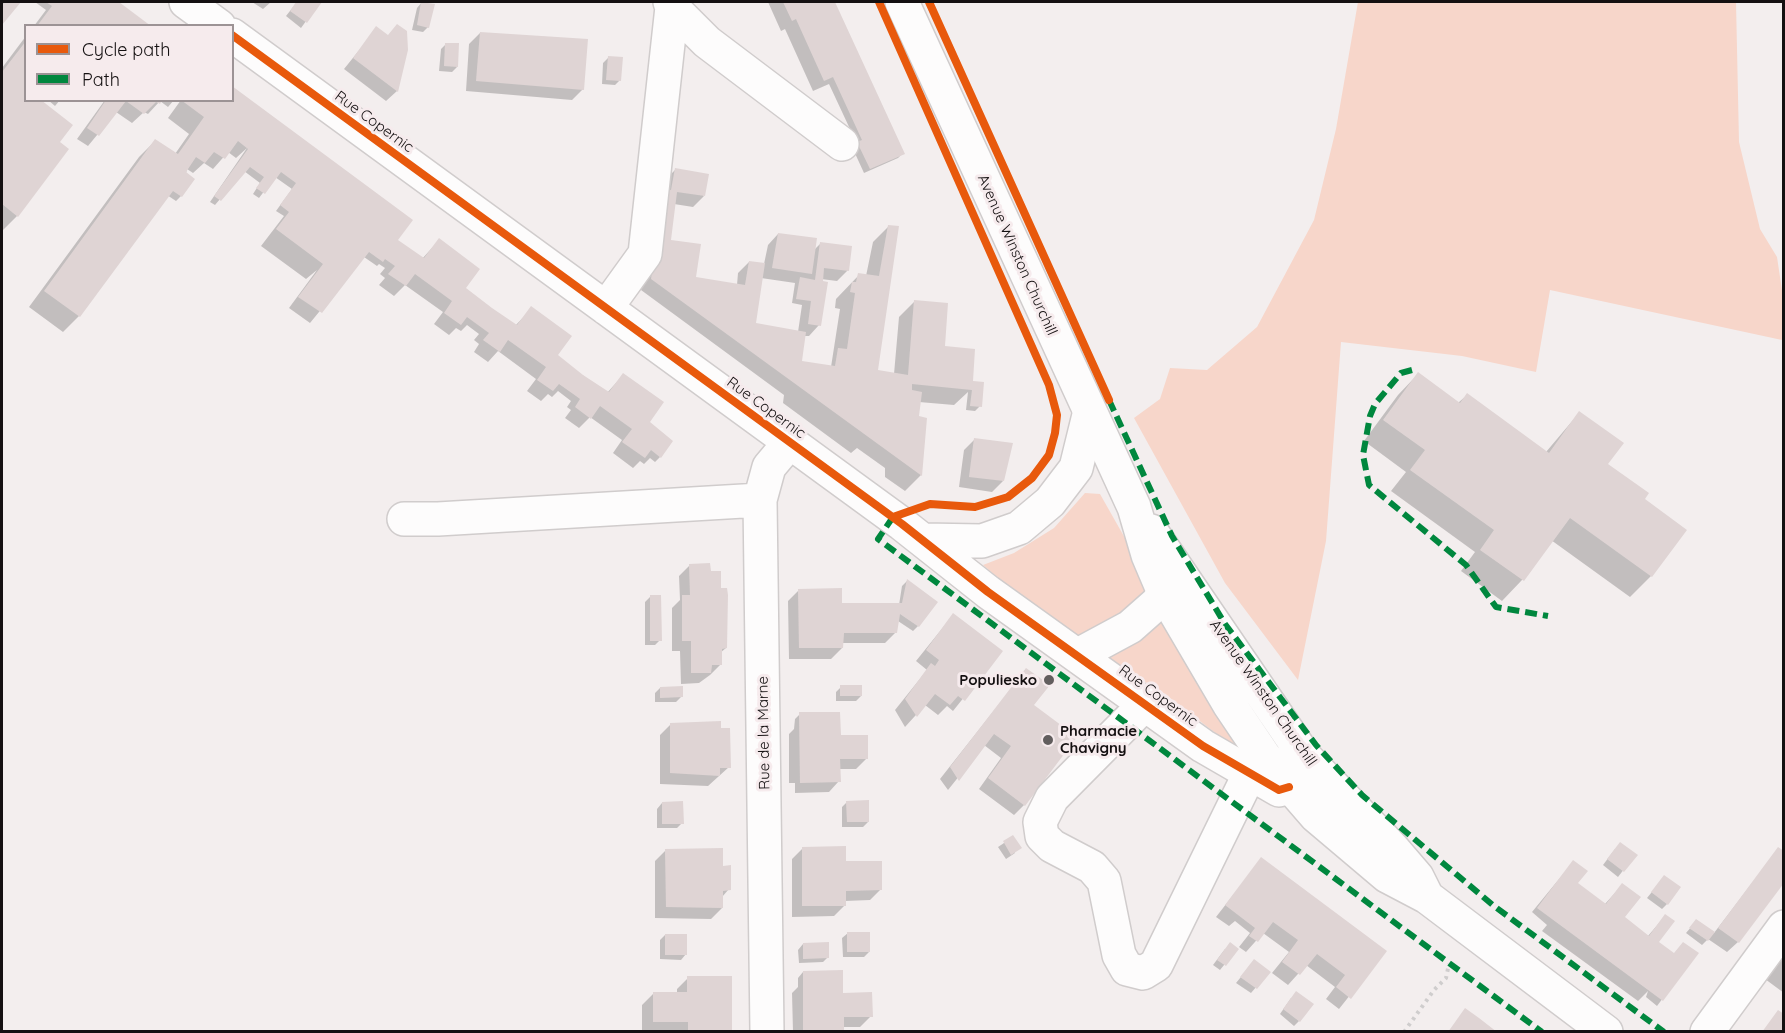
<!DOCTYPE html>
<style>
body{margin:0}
#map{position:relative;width:1785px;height:1033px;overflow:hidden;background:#f3eeee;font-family:Quicksand,sans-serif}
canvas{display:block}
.frame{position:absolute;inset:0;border:3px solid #141011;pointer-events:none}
.legend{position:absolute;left:24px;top:24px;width:210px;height:78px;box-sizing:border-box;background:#f6ebed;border:2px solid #9c9395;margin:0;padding:8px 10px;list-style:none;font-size:18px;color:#141011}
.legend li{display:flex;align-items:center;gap:12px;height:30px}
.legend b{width:30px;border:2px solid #9c9395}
</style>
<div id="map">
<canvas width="1785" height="1033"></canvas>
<div class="frame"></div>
<ul class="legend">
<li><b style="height:8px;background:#e8590c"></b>Cycle path</li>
<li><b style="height:8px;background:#00873e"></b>Path</li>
</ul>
</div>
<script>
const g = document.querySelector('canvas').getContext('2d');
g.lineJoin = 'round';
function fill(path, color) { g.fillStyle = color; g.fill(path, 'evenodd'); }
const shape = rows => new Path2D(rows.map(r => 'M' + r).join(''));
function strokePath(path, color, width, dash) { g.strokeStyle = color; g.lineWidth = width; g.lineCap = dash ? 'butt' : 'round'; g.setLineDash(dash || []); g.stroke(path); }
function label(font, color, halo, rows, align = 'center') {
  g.font = font + ' Quicksand,sans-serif'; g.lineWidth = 6; g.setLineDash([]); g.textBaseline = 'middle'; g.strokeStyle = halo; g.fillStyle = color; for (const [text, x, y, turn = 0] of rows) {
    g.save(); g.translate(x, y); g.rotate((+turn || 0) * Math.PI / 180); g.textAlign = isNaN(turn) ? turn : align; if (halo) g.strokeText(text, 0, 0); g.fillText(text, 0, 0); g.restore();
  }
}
fill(shape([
 [1358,2,1736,2,1739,142,1760,229,1777,257,1783,297,1783,323,1782,340,1550,290,1536,372,1462,356,1341,342,1326,541,1298,680,1225,583,1134,418,1160,399,1170,368,1207,370,1257,327,1314,220,1336,129],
 [1085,493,1100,494,1130,547,1146,586,1142,600,1113,624,1074,644,983,565,1014,553,1054,528],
 [1160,613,1244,745,1236,749,1161,691,1101,657]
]), '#f7d6ca');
fill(shape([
 [2,2,19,2,2,23],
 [35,2,115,2,112,6,148,26,34,26,46,10],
 [252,2,271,2,263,9],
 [297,2,320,2,301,28,286,16],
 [422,2,428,27,423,32,412,30,417,8],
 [768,2,834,2,903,153,898,158,864,173,853,149,857,144,829,84,813,91,785,29,781,31],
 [377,28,397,91,386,101,344,69],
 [480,33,583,89,572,100,466,91,469,44],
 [26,36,26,100,58,142,17,216,2,231,2,68],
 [446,44,457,67,452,72,439,71,441,49],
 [608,58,620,80,615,85,602,84,603,63],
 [48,100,60,100,55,106],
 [105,100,174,100,168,107,160,101,148,114,144,112,132,123,116,112,88,146,77,139],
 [181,100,232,100,397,241,422,259,439,240,463,288,515,326,532,308,555,355,607,393,623,375,648,423,660,457,655,462,650,458,644,464,640,461,633,468,613,453,622,440,590,417,579,428,565,418,571,410,567,407,571,401,558,391,552,397,548,394,541,401,527,391,536,379,498,351,488,362,474,352,479,344,474,340,479,334,467,325,461,331,456,328,449,335,434,324,443,312,405,285,394,296,379,285,385,278,380,274,385,268,379,264,377,266,364,257,310,323,289,308,317,270,306,279,261,246,284,216,276,211,292,189,275,177,259,198,253,194,260,183,244,171,215,205,210,202,247,148,236,158,228,152,213,169,204,163,193,173,187,169,181,196,176,201,167,195,79,316,63,332,29,307,139,157,155,141,175,154,189,134,168,118],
 [675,170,704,196,693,207,674,204,669,241,695,278,737,285,738,273,749,262,764,264,768,245,778,234,813,251,821,243,848,270,837,281,821,279,819,325,809,336,804,336,800,366,831,367,840,309,835,308,836,299,859,275,866,276,873,242,889,226,877,371,894,374,899,317,915,301,944,347,971,382,980,406,975,411,966,410,968,392,954,405,919,402,918,418,926,419,921,475,905,491,885,477,885,468,857,448,851,453,783,403,784,395,641,290,654,202,664,181],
 [761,278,795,283,792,303,802,305,798,332,754,325],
 [1418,374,1458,403,1467,395,1546,452,1579,413,1606,464,1643,499,1651,576,1630,597,1551,540,1522,580,1502,601,1461,571,1475,552,1391,491,1406,472,1364,441,1398,395],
 [975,439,1003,481,992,492,959,487,964,450],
 [690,565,726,648,720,653,721,664,710,675,699,683,681,684,680,651,672,651,672,608,680,600,679,576],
 [907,581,918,626,913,631,898,621,896,632,885,643,842,643,842,648,831,659,789,659,788,601,799,590,841,605,899,605,902,586],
 [650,597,660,640,655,645,645,645,645,602],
 [953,615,1001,651,953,711,947,706,938,715,925,705,905,727,895,710,927,670,916,661],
 [1026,670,1032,705,1024,805,1014,815,979,789,1001,758,984,745,948,790,940,779],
 [841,687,861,696,856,701,836,701,836,692],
 [660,688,681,697,676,702,655,702,655,693],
 [800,714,839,736,867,758,856,769,839,769,839,781,829,792,795,793,795,783,789,783,789,734,794,729,795,719],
 [671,724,720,730,729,767,708,786,660,784,660,735],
 [847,802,868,822,863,827,842,827,842,807],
 [662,803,682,823,677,828,657,828,657,809],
 [1013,837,1015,853,1006,859,998,847],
 [803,848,844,863,881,889,870,900,845,901,845,905,834,916,792,917,792,859],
 [1615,849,1635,855,1618,877,1603,865],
 [1778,849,1738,942,1727,952,1708,939,1702,945,1686,933,1692,926,1714,933],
 [666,850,722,867,729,889,722,897,722,908,711,919,655,918,655,861],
 [1573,862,1576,883,1605,904,1622,885,1623,917,1648,936,1665,916,1656,942,1673,954,1697,953,1657,1006,1646,997,1648,991,1638,1001,1542,931,1547,925,1532,912],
 [1251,872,1385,951,1339,1009,1326,999,1335,987,1306,965,1288,985,1272,973,1289,952,1263,933,1246,952,1239,947,1250,933,1235,921,1229,926,1216,917],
 [1664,877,1667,904,1662,909,1647,898],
 [848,933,869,952,864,957,843,957,842,938],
 [665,935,686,954,681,960,660,959,660,940],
 [803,944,828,957,823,962,799,963,798,950],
 [1225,949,1237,949,1220,970,1213,965],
 [1784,954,1784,993,1765,979],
 [1254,961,1269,972,1251,993,1236,983],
 [803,972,871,1016,860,1027,843,1027,843,1032,793,1032,792,993,798,987,798,978],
 [688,978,731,1032,642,1032,642,1005,653,994,677,994,677,989],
 [1291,998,1299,1021,1294,1026,1280,1014]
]), '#0003');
fill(shape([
 [5,2,21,2,2,25,2,5],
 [46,2,119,2,151,26,37,26,52,6],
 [296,2,322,2,307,23,290,11],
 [421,2,435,4,429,28,417,25],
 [783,2,835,2,905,154,870,169,857,142,862,140,833,77,824,81,796,19,792,21],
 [397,24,407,31,408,50,398,92,353,58,376,26,388,35],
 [480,32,588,39,584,90,476,81],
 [26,41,26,100,41,100,73,125,60,142,69,149,18,217,2,204,2,72],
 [445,43,459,43,458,67,444,66],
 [608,56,623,57,621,81,606,80],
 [232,86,413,220,398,240,424,258,439,238,480,269,466,288,492,308,517,325,531,306,572,336,558,355,583,375,609,392,623,373,664,402,650,422,673,441,661,458,651,450,645,458,622,442,632,429,600,406,591,419,575,407,580,399,576,396,559,384,553,391,537,380,546,367,508,340,500,352,483,340,489,333,467,317,461,325,444,313,452,301,415,274,406,286,388,274,395,266,385,259,383,262,369,252,322,313,298,297,323,264,276,229,289,212,280,205,296,183,281,172,265,194,256,188,264,177,250,167,221,201,214,196,248,149,238,141,225,159,214,152,205,163,196,157,186,172,195,179,182,197,173,191,80,317,44,291,155,139,178,154,204,117,181,100,232,100],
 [106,100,162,100,160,104,156,102,144,114,126,101,99,136,87,128],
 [675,168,709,174,705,196,677,192,671,240,701,244,696,277,745,285,749,261,765,263,756,323,806,332,802,361,835,366,838,348,847,349,855,293,850,292,852,282,856,282,858,273,879,276,888,225,899,226,878,370,908,375,914,300,948,303,945,346,975,349,973,381,984,382,982,407,970,406,972,390,912,384,912,390,922,392,919,416,927,418,922,476,651,279,665,189,671,190],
 [778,233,817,238,812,274,772,268],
 [820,242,852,246,849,271,824,268,823,281,828,282,821,326,808,324,811,301,796,299,800,277,815,280],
 [1418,372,1460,403,1467,393,1549,453,1579,411,1624,443,1608,464,1649,493,1645,499,1687,530,1652,577,1570,518,1524,581,1480,550,1494,530,1410,470,1425,450,1383,420],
 [974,438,1013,443,1004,481,969,477],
 [710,563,711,571,721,571,721,588,727,588,728,595,727,648,722,649,722,665,712,665,711,673,691,673,691,641,682,641,682,595,690,595,689,564],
 [907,579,938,602,919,627,900,614,897,633,844,633,843,648,799,648,798,589,842,588,842,603,902,603],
 [650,595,661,595,662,641,650,641],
 [953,613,1003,651,965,701,958,696,950,705,935,694,917,717,905,699,931,663,935,666,939,660,926,650],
 [1026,668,1050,685,1034,705,1077,737,1025,806,988,778,1011,746,994,734,959,781,950,767],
 [840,685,862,685,862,696,840,696],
 [683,686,683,697,660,698,660,687],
 [799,712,840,712,841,735,868,735,868,759,840,759,841,782,800,783],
 [721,721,721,728,730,728,731,768,720,768,720,776,670,773,670,723],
 [869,800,869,822,847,822,846,801],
 [683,801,684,824,662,824,662,802],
 [1013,835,1022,848,1011,855,1003,841],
 [1620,842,1638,855,1624,872,1607,859],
 [846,846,846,861,882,861,882,890,846,891,846,906,802,906,802,847],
 [1778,847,1784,851,1784,883,1739,943,1718,928],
 [723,848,723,866,731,865,731,890,723,891,723,908,666,907,665,849],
 [1261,857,1387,951,1351,999,1336,987,1345,975,1317,954,1300,975,1282,962,1298,940,1273,922,1258,942,1249,936,1255,928,1225,905],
 [1573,860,1588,871,1578,883,1606,904,1622,883,1641,897,1625,917,1649,936,1665,914,1675,921,1659,942,1674,953,1683,942,1699,953,1663,1001,1537,908],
 [1664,875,1681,887,1668,905,1651,892],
 [1696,919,1715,932,1708,941,1689,928],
 [847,932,870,932,870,952,847,952],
 [665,934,687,934,687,955,665,955],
 [829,942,829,958,803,959,803,943],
 [1230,942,1239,949,1226,966,1217,960],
 [1254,959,1271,972,1257,989,1240,977],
 [843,970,843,993,872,992,873,1017,844,1017,844,1032,803,1032,803,971],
 [687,976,732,976,732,1032,688,1032,688,1022,653,1022,653,992,687,992],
 [1296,991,1314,1004,1300,1022,1283,1009],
 [1465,1008,1479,1018,1497,1032,1448,1032],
 [1778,1010,1784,1014,1784,1032,1762,1032]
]), '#dfd4d4');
const minor = shape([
 [186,2,219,26],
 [672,7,707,42,842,144],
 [232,35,902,524,988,592,1203,746,1279,790,1289,787],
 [606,308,645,254,672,7,670,2],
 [404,519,438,519,760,500],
 [923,540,982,541,1019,528,1050,502,1076,468,1089,415],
 [1078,655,1130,627,1156,604,1165,595,1176,571],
 [1146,703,1052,798,1040,822,1042,836,1052,846,1092,867,1104,881,1119,955,1127,969,1143,973,1156,965,1249,775],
 [767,1032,760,500,769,467,790,442],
 [1707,1032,1784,927]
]);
const major = shape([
 [902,2,1134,507,1148,555,1165,595,1229,704,1264,756,1316,816,1387,876,1427,897,1606,1032],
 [1151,531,1305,757,1393,849,1417,877,1425,893]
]);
strokePath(minor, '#d0cccc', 36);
strokePath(major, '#d0cccc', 36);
strokePath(shape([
 [1404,1032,1434,990,1446,978,1449,964]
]), '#cfcdcd', 4, [3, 4.5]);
strokePath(minor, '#fdfcfc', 33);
strokePath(major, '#fdfcfc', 33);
strokePath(shape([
 [1412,370,1401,373,1375,404,1370,416,1363,455,1369,485,1466,565,1496,607,1548,616],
 [1109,400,1172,536,1225,624,1316,745,1362,795,1494,906,1664,1032],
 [893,517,878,539,1542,1032]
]), '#00873e', 6, [12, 6]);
strokePath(shape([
 [879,2,1049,385,1057,415,1055,433,1049,455,1032,478,1008,497,975,507,930,504,893,517],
 [929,2,1109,400],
 [232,35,902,524,988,592,1203,746,1279,790,1289,787]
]), '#e8590c', 8);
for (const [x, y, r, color] of [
 [1049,680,6,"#625e5e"],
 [1048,740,6,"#625e5e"]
]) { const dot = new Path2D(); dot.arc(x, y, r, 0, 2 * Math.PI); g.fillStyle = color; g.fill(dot); strokePath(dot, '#f6ebed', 2); }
label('15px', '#141011', '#f6ebed', [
 ["Rue Copernic",374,122,36],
 ["Avenue Winston Churchill",1017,255,66],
 ["Rue Copernic",766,408,36],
 ["Avenue Winston Churchill",1263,693,55],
 ["Rue Copernic",1158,696,36],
 ["Rue de la Marne",764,733,-91]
]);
label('bold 15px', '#141011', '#f6ebed', [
 ["Populiesko",1037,680],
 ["Pharmacie",1060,731,"left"],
 ["Chavigny",1060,748,"left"]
], 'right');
</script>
